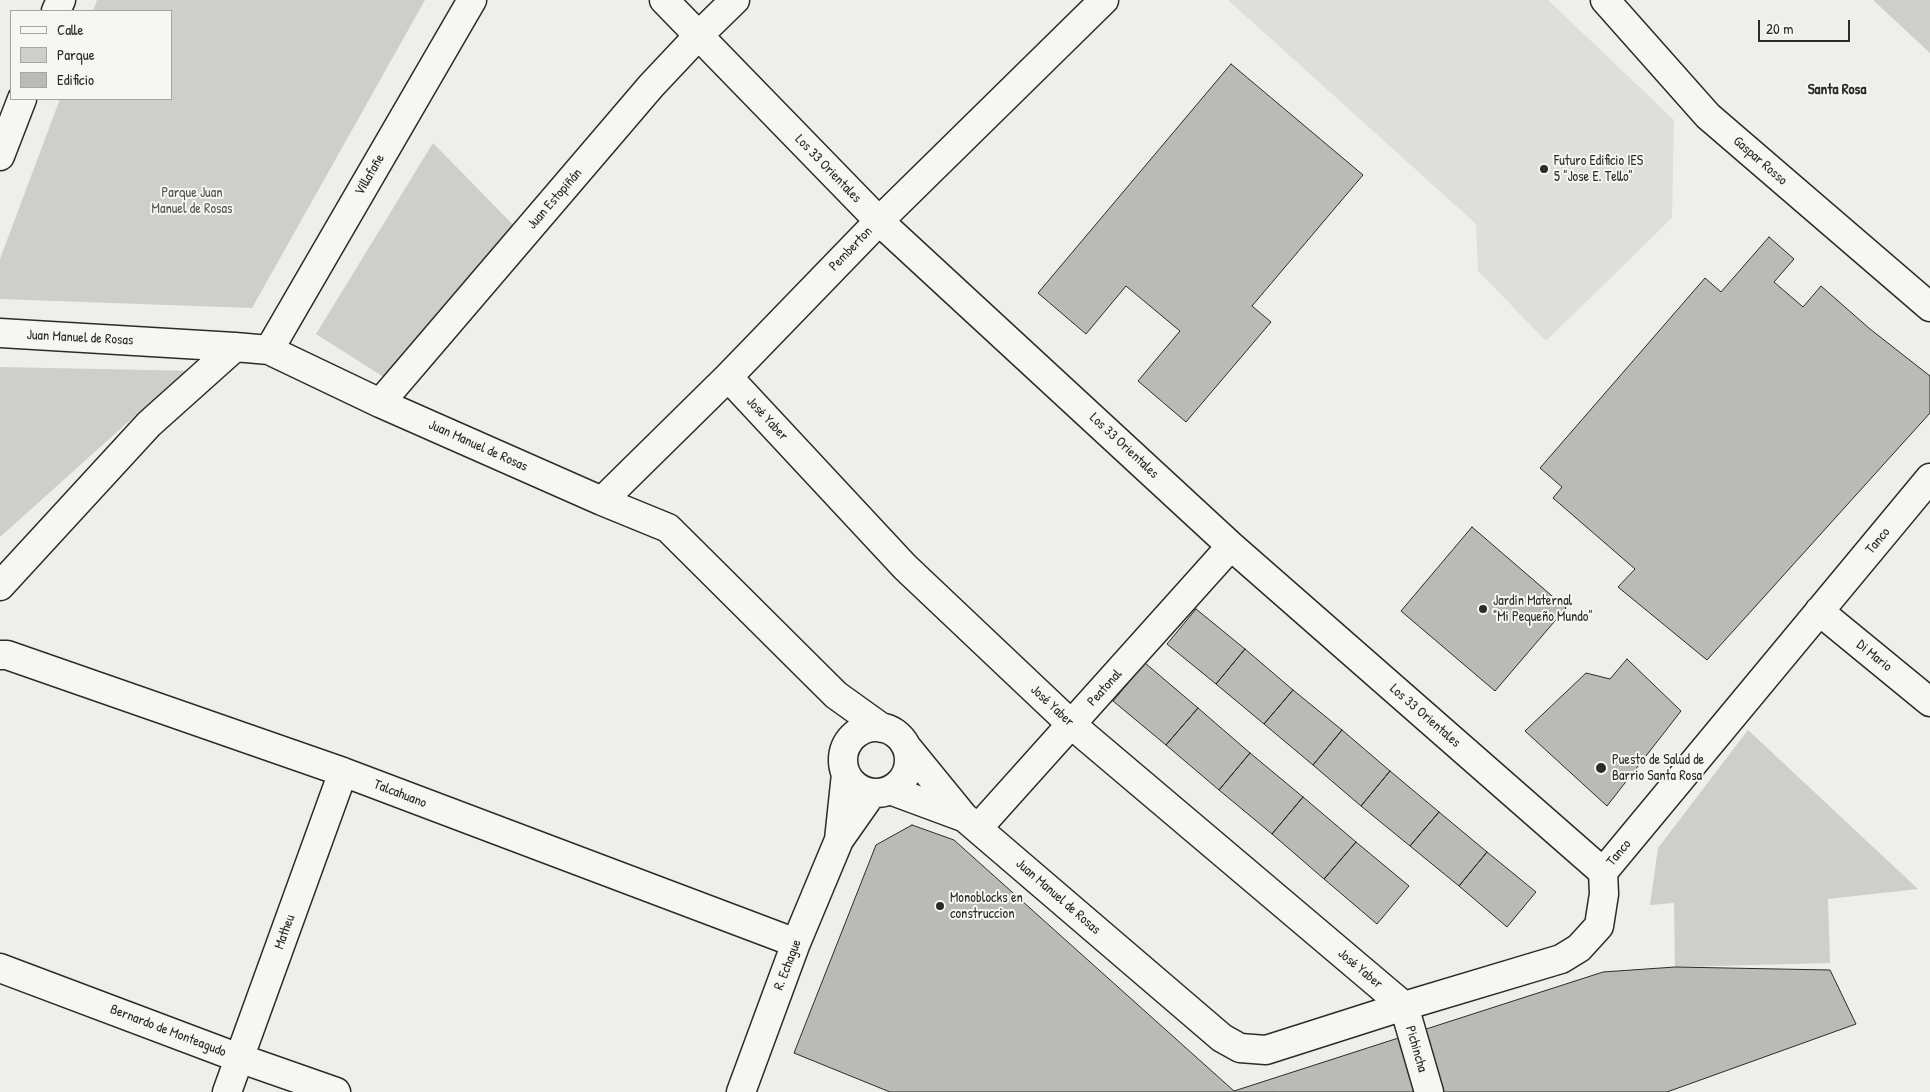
<!DOCTYPE html>
<meta charset="utf-8">
<style>
body{margin:0}
#map{position:relative;width:1930px;height:1092px;overflow:hidden;background:#eeeeea;font-family:"Patrick Hand",sans-serif}
canvas{display:block}
.legend{position:absolute;left:10px;top:10px;width:162px;height:90px;box-sizing:border-box;background:#f6f6f2;border:1px solid #a5a5a2;margin:0;padding:6px 9px;list-style:none;font-size:15px;color:#2b2b2b}
.legend li{display:flex;align-items:center;gap:10px;height:25px}
.legend b{width:25px;border:1px solid #a5a5a2}
.scale{position:absolute;left:1758px;top:20px;width:92px;height:22px;box-sizing:border-box;border:2px solid #2b2b2b;border-top:0;padding-left:6px;font-size:15px;line-height:18px;white-space:nowrap;color:#2b2b2b;-webkit-text-stroke:4px #f6f6f2;paint-order:stroke}
</style>
<div id="map">
<canvas width="1930" height="1092"></canvas>
<ul class="legend">
<li><b style="height:6px;background:#f6f6f2"></b>Calle</li>
<li><b style="height:14px;background:#cececa"></b>Parque</li>
<li><b style="height:14px;background:#babab7"></b>Edificio</li>
</ul>
<div class="scale">20 m</div>
</div>
<script>
const g = document.querySelector('canvas').getContext('2d');
g.lineJoin = 'round';
function fill(path, color) { g.fillStyle = color; g.fill(path, 'evenodd'); }
const shape = rows => new Path2D(rows.map(r => 'M' + r).join(''));
function strokePath(path, color, width, dash) { g.strokeStyle = color; g.lineWidth = width; g.lineCap = dash ? 'butt' : 'round'; g.setLineDash(dash || []); g.stroke(path); }
function label(font, color, halo, rows, align = 'center') {
  g.font = font + ' "Patrick Hand",sans-serif'; g.lineWidth = 4; g.setLineDash([]); g.textBaseline = 'middle'; g.strokeStyle = halo; g.fillStyle = color; for (const [text, x, y, turn = 0] of rows) {
    g.save(); g.translate(x, y); g.rotate((+turn || 0) * Math.PI / 180); g.textAlign = isNaN(turn) ? turn : align; if (halo) g.strokeText(text, 0, 0); g.fillText(text, 0, 0); g.restore();
  }
}
fill(shape([
 [1228,0,1548,0,1674,120,1672,218,1546,341,1478,271,1476,224]
]), '#dededb');
fill(shape([
 [97,0,425,0,252,308,0,299,0,259,60,99,171,99,171,11,93,11],
 [1873,0,1930,0,1930,53],
 [433,143,522,234,390,381,316,334],
 [0,367,197,371,137,414,0,537],
 [1748,730,1918,889,1828,899,1830,963,1675,967,1674,903,1650,905,1658,848]
]), '#cececa');
const building = shape([
 [1231,64,1363,175,1252,306,1271,322,1186,422,1138,381,1180,331,1126,286,1086,334,1038,293,1231,64],
 [1769,237,1794,259,1774,282,1803,307,1821,286,1870,329,1930,376,1930,413,1707,660,1618,587,1635,569,1553,498,1562,487,1540,468,1705,278,1721,292,1769,237],
 [1472,527,1566,608,1495,691,1401,611,1472,527],
 [1196,609,1245,649,1216,684,1167,644,1196,609],
 [1245,649,1293,690,1264,724,1216,684,1245,649],
 [1627,659,1681,711,1607,806,1525,731,1586,673,1610,679,1627,659],
 [1145,663,1198,708,1166,745,1113,701,1145,663],
 [1293,690,1342,730,1313,765,1264,724,1293,690],
 [1198,708,1250,753,1219,790,1166,745,1198,708],
 [1342,730,1390,771,1361,806,1313,765,1342,730],
 [1250,753,1303,797,1272,834,1219,790,1250,753],
 [1390,771,1439,812,1410,846,1361,806,1390,771],
 [1303,797,1356,842,1324,879,1272,834,1303,797],
 [1439,812,1487,852,1459,886,1410,846,1439,812],
 [912,825,954,840,1234,1091,1603,972,1675,967,1830,970,1856,1024,1667,1092,890,1092,794,1053,876,845,912,825],
 [1356,842,1409,886,1377,924,1324,879,1356,842],
 [1487,852,1536,892,1507,927,1459,886,1487,852]
]);
fill(building, '#babab7');
strokePath(building, '#2b2b2b', 1);
const minor = shape([
 [664,0,879,221,1231,546,1603,872],
 [1605,0,1708,116,1930,307],
 [56,11,61,0],
 [0,156,22,99],
 [0,333,235,347,269,350,380,403,602,501,668,528,836,695,882,728],
 [269,350,472,0],
 [728,377,905,567,1072,725,1404,1006,1429,1092],
 [380,403,651,86,698,36,735,0],
 [602,501,728,377,879,221,1104,0],
 [0,586,149,424,235,347],
 [1819,611,1930,702],
 [0,655,7,655,343,772,796,943],
 '843 760a33 33 0 1 1 66 0a33 33 0 1 1-66 0Z',
 [906,746,964,817,1222,1038,1240,1048,1266,1050,1404,1006,1561,959,1579,948,1599,926,1604,894,1603,872,1930,478],
 [846,774,839,840,872,793],
 [890,790,963,817],
 [978,828,1231,546],
 [0,968,239,1058,336,1092],
 [227,1092,343,772],
 [741,1092,796,943,839,840]
]);
strokePath(minor, '#2b2b2b', 31);
strokePath(minor, '#f6f6f2', 28);
for (const [x, y, r, color] of [
 [1544,169,5,"#2b2b2b"],
 [1483,609,5,"#2b2b2b"],
 [1601,768,6,"#2b2b2b"],
 [940,906,5,"#2b2b2b"]
]) { const dot = new Path2D(); dot.arc(x, y, r, 0, 2 * Math.PI); g.fillStyle = color; g.fill(dot); strokePath(dot, '#f6f6f2', 2); }
label('14px', '#2b2b2b', '#f6f6f2', [
 ["Futuro Edificio IES",1554,161],
 ["5 \"Jose E. Tello\"",1554,177],
 ["Jardín Maternal",1493,601],
 ["\"Mi Pequeño Mundo\"",1493,617],
 ["Puesto de Salud de",1612,760],
 ["Barrio Santa Rosa",1612,776],
 ["Monoblocks en",950,898],
 ["construccion",950,914]
], 'left');
label('14px', '#2b2b2b', '#f6f6f2', [
 ["Gaspar Rosso",1760,161,41],
 ["Los 33 Orientales",828,169,46],
 ["Villafañe",370,175,-60],
 ["Juan Estopiñán",555,199,-49],
 ["Pemberton",851,249,-46],
 ["Juan Manuel de Rosas",80,338,3],
 ["José Yaber",767,419,47],
 ["Juan Manuel de Rosas",478,446,24],
 ["Los 33 Orientales",1124,446,43],
 ["Tanco",1878,541,-50],
 ["Di Mario",1874,656,39],
 ["Peatonal",1105,688,-48],
 ["José Yaber",1052,706,43],
 ["Los 33 Orientales",1425,716,41],
 ["Talcahuano",400,794,21],
 ["Tanco",1619,853,-50],
 ["Juan Manuel de Rosas",1058,897,41],
 ["Matheu",285,932,-70],
 ["R. Echague",788,965,-69],
 ["José Yaber",1360,969,40],
 ["Bernardo de Monteagudo",168,1031,21],
 ["Pichincha",1416,1049,74]
]);
label('14px', '#545453', '#f6f6f2', [
 ["Parque Juan",192,193],
 ["Manuel de Rosas",192,209]
]);
label('bold 15px', '#2b2b2b', '#f6f6f2', [
 ["Santa Rosa",1837,90]
]);
</script>
